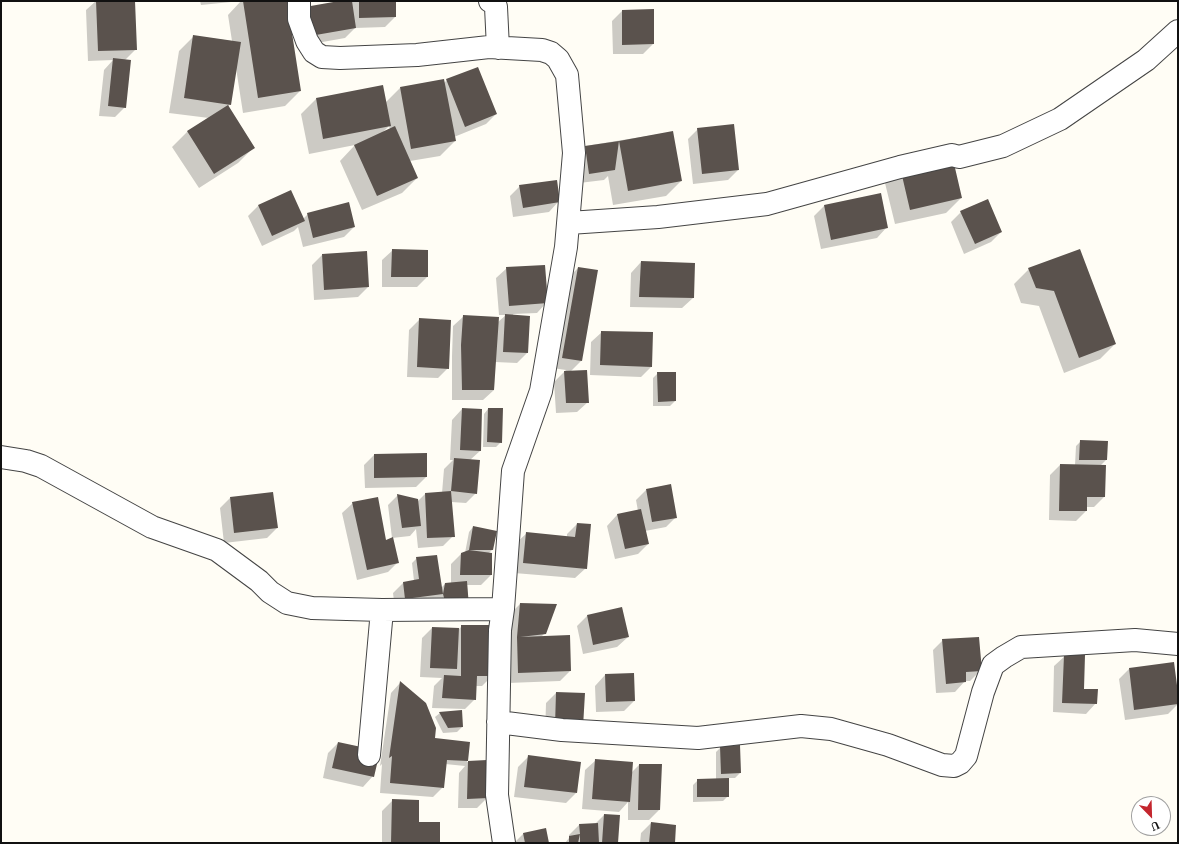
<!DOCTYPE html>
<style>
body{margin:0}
#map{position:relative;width:1179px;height:844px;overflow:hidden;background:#fffdf5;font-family:"Noto Serif",serif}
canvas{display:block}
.frame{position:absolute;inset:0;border:2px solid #111;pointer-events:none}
.north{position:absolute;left:1131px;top:796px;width:40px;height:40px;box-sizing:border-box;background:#fff;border:1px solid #a0a0a0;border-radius:50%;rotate:157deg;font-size:11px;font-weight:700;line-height:16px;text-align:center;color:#111}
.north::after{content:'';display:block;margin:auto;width:14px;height:18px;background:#c4262e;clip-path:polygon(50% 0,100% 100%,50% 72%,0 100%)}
</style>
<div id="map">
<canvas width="1179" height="844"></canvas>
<div class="frame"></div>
<div class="north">U</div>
</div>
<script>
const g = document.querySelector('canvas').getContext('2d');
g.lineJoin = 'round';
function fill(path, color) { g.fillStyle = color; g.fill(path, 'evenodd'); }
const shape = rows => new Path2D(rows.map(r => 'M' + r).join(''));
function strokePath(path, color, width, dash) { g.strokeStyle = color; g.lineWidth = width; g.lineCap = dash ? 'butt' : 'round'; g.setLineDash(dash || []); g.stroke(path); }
fill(shape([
 [96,1,134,1,136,49,125,60,125,107,115,117,99,116,104,70,113,60,88,61,86,10],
 [200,1,286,1,300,91,285,106,243,113,236,68,230,104,228,107,253,148,238,163,199,188,172,147,187,132,209,118,169,113,179,51,194,36,232,41,228,15,241,1,201,5],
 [345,1,395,1,395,17,385,27,355,28,345,38,300,46],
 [622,11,653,44,643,54,613,54,612,21],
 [447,80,496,114,486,124,454,137,455,141,440,156,410,161,417,178,402,193,362,210,340,161,355,145,309,154,301,114,316,99,385,103,400,88,444,83],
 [389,126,390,129,383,132],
 [698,129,738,170,728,180,693,184,688,139],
 [672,132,681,181,666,196,613,205,608,176,604,180,579,183,575,157,585,146],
 [900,168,961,198,946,213,895,224,885,183],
 [520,186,559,201,549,212,513,217,510,196],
 [880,194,887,227,877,238,821,249,814,216,824,206],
 [258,206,303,219,308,214,354,227,344,237,303,247,298,227,294,231,262,246,248,216],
 [961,212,1001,232,991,242,964,254,951,222],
 [393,250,427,251,427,277,417,287,382,287,382,260],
 [322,255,368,287,358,297,314,300,312,265],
 [641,262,694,264,693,298,682,308,630,307,631,273],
 [507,268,547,302,537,313,513,314,527,353,517,363,495,362,494,390,483,400,452,400,452,356,453,326,464,316,498,322,506,315,499,315,496,278],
 [578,268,597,271,581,361,570,372,588,402,577,412,556,413,554,382,566,370,552,368,568,278],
 [1029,269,1115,344,1100,359,1064,373,1039,306,1021,303,1014,284],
 [420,319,448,368,438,378,407,377,409,330],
 [602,332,651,367,641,377,590,375,591,342],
 [658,373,675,401,670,406,653,406,653,378],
 [462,409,480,451,470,460,476,493,466,503,451,502,453,536,443,546,418,548,416,529,410,536,392,538,398,562,388,572,357,580,342,513,353,503,386,541,392,538,388,505,398,495,417,502,425,494,442,493,444,469,453,460,450,460,452,420],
 [488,409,501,442,496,447,483,447,484,414],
 [1081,441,1106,460,1100,466,1104,497,1094,507,1086,507,1086,511,1076,521,1049,520,1050,475,1060,465,1075,465,1076,446],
 [374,455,426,477,416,487,365,488,364,465],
 [646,490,676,517,666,527,645,531,648,544,638,554,615,559,607,526,617,515,638,511,636,500],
 [230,498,277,528,267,538,224,543,220,508],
 [577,524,586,568,575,578,514,573,516,543,527,533,567,537,567,534],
 [473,527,492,550,488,554,491,575,481,585,467,585,468,607,395,609,393,593,403,583,414,581,412,563,417,558,441,588,445,584,451,583,451,564,461,554,465,553,469,532],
 [520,604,545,633,541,637,570,671,560,681,508,683,510,614],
 [622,609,628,637,617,647,583,654,577,626,587,616],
 [462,626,492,676,482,686,475,686,475,699,465,709,432,708,434,686,442,678,420,677,422,638,432,628,459,629],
 [943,640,981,670,970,681,965,681,955,692,936,693,933,650],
 [1065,656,1083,690,1096,703,1086,714,1053,712,1054,666],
 [1129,669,1178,701,1178,704,1168,714,1125,720,1119,679],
 [605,675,634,701,624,711,596,712,595,686],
 [400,683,434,739,469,743,467,762,486,761,487,798,477,808,458,808,459,773,465,766,445,764,443,787,433,797,380,793,382,764,380,766,391,693],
 [556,693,582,727,545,736,546,703],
 [440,713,462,727,457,732,443,733,435,717],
 [338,743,373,776,363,787,323,778,328,753],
 [721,747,740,773,735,778,728,778,728,796,723,801,693,802,693,785,698,780,716,780,716,752],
 [528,757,576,793,566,803,514,797,518,767],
 [596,760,631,773,639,765,659,810,649,820,628,820,628,802,619,812,582,809,585,770],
 [393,800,418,823,439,843,382,843,382,811],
 [604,815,617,843,565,843,569,838,569,835,579,825,595,824],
 [651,823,674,843,640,843,641,833],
 [523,834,548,843,514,843]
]), '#0003');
fill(shape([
 [96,1,135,1,137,50,98,51],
 [243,1,287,1,301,91,258,98],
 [339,1,352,1,356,28,310,36,305,7],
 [359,1,396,1,396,17,359,18],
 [654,9,654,44,622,45,622,10],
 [193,35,241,42,231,105,184,98],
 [113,58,131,60,126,108,108,106],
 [478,67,497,114,465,127,446,79],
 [444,79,456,141,411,149,400,87],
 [383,85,391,126,323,139,316,98],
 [228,105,255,148,214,174,187,131],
 [734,124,739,170,702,174,697,128],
 [395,126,418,178,377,196,354,145],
 [673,131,682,181,628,191,619,141],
 [619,141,615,170,589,174,585,146],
 [952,155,962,198,910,210,900,167],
 [557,180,560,202,523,208,519,185],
 [291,190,305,221,272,236,258,205],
 [881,193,888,228,831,240,824,205],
 [988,199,1002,232,975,244,960,211],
 [349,202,355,227,313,238,307,213],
 [392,249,428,250,428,277,391,277],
 [1080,249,1116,344,1079,358,1054,291,1036,288,1028,268],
 [367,251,369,287,324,290,322,254],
 [641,261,695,263,694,298,639,297],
 [545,265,548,303,509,306,506,267],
 [578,267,598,270,582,361,562,358],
 [505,314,530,316,528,353,503,352],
 [463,315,499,317,494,390,462,390,461,345],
 [419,318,451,320,449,369,417,367],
 [601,331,653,332,652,367,600,365],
 [587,370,589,403,566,403,564,371],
 [657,372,676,372,676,401,658,402],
 [462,408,482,409,481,451,460,450],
 [488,408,503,408,502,443,487,442],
 [1080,440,1108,441,1107,460,1079,460],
 [427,453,427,477,374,478,374,454],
 [454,458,480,460,477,494,451,491],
 [1060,464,1106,465,1105,497,1087,497,1087,511,1059,511],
 [671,484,677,518,652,522,646,489],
 [451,491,455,537,427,538,425,493],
 [273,492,278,528,234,533,230,497],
 [397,494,418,499,421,526,402,528],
 [378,497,386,540,393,537,399,563,367,570,352,502],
 [641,509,649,544,625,549,617,514],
 [577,523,591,524,587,569,523,563,526,532,575,537],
 [473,526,497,531,493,550,469,550],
 [469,550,492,553,492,575,460,575,461,553],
 [437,555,443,594,445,583,467,581,469,607,447,609,443,594,405,599,403,582,419,579,416,557],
 [520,603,557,604,546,634,520,637,570,635,571,671,518,673,517,637],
 [622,607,629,637,593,645,587,615],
 [461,625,494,625,493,676,477,676,476,700,442,698,444,675,461,676],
 [432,627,459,628,457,669,430,668],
 [979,637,982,671,966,672,966,682,946,684,942,639],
 [1064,655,1085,655,1084,689,1098,689,1097,704,1062,703],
 [1174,662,1178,693,1178,704,1134,710,1129,668],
 [634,673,635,701,606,702,605,674],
 [400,681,426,703,436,728,435,738,470,742,468,761,447,760,444,788,390,783,392,756,389,758],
 [556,692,585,693,583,727,555,726],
 [462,710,463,727,448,728,439,712],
 [338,742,380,751,374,777,332,768],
 [740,745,741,773,721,774,720,746],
 [528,755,581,762,577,793,524,787],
 [595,759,633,762,630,802,592,799],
 [487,760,488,798,467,799,468,761],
 [639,764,662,764,660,810,638,810],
 [729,778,729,797,697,797,697,779],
 [392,799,419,800,419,822,440,822,440,843,391,843],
 [604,814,620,815,618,843,602,843],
 [651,822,676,825,675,843,649,843],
 [598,823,599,843,580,843,580,834,578,843,569,843,569,836,580,834,579,824],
 [546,828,549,843,525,843,523,833]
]), '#5a524d');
const minor = shape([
 [299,1,299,19,307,41,314,52,322,57,340,58,417,55,489,47,542,50,551,53,558,59,567,75,574,153,566,247,541,391,513,471,503,609,500,630,497,795,504,843],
 [490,1,495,4,496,7,498,48],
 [569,223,658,217,767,204,900,167,952,155,959,157,1003,146,1060,119,1146,60,1178,31],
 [1,457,26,461,41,466,152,527,217,550,259,581,270,592,287,603,312,608,382,610,503,609],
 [498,722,562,730,698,738,801,726,831,729,888,745,942,765,954,766,960,763,966,756,983,692,993,665,1004,657,1021,647,1135,640,1178,644],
 [369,755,382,610]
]);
strokePath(minor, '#444', 24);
strokePath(minor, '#fff', 22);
</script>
